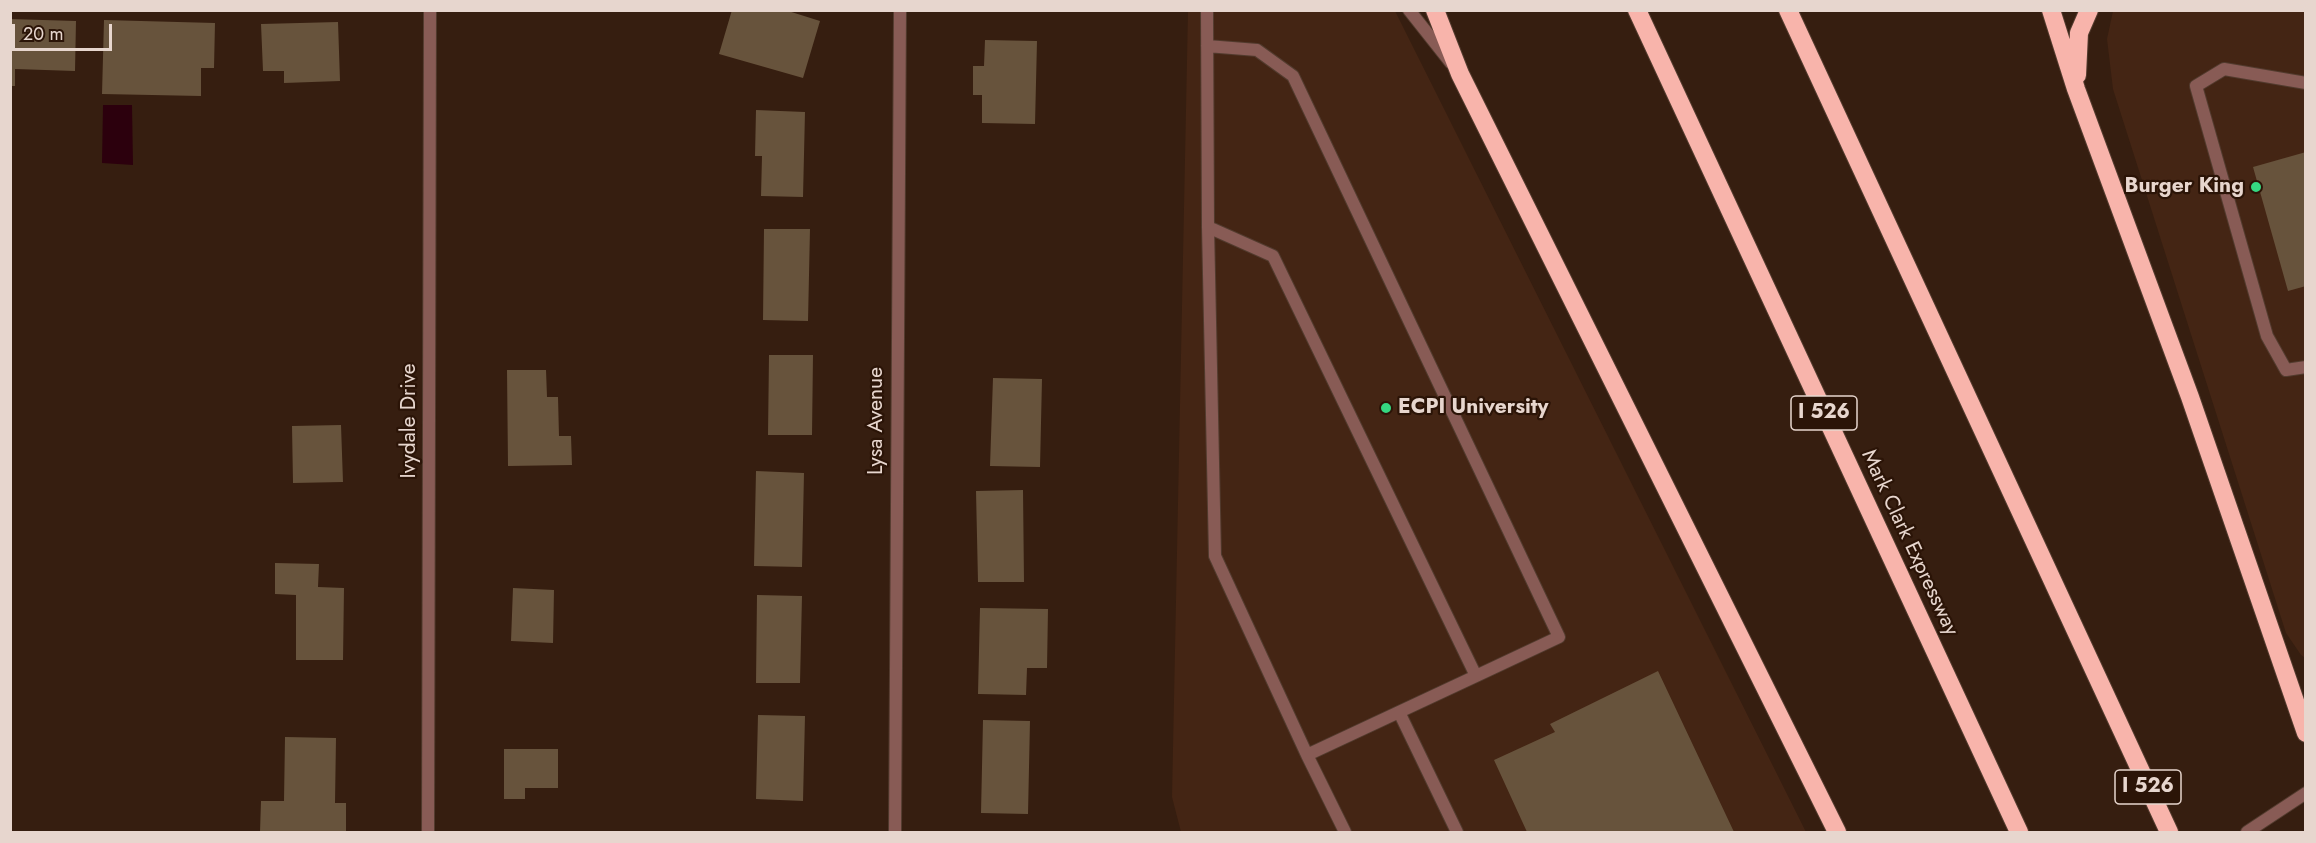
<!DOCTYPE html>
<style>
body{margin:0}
#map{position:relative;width:2316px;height:843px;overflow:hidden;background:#361e10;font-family:Jost,sans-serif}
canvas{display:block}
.frame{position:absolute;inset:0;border:12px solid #e7d6ce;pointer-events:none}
.scale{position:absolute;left:12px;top:24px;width:100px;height:27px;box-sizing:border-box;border:3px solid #e7d6ce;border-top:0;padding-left:8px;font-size:18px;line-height:21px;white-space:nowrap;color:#e7d6ce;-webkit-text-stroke:4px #2b1407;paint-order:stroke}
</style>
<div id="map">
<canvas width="2316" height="843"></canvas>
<div class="frame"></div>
<div class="scale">20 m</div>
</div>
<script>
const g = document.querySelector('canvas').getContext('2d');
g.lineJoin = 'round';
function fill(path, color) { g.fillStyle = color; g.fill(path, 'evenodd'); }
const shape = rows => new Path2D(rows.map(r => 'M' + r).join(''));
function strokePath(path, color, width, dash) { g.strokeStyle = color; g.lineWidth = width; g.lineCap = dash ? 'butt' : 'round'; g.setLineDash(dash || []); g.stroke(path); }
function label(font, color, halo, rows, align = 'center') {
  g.font = font + ' Jost,sans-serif'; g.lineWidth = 4.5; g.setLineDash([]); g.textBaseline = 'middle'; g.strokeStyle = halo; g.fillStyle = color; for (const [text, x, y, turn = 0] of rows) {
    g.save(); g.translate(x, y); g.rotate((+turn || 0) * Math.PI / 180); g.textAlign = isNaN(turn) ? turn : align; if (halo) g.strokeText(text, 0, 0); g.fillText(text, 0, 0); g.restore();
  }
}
fill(shape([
 [1188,11,1395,11,1806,832,1181,832,1172,797],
 [2113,11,2305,11,2305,658,2301,655,2286,633,2113,89,2107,39]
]), '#442514');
fill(shape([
 [103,105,132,105,133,165,102,163]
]), '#2c000d');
fill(shape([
 [732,10,785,10,820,21,803,78,719,54],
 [10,19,76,21,75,71,15,69,15,86,10,86],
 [104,20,215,23,214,68,201,68,201,96,102,94],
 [338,22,340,81,284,83,284,71,263,71,261,24],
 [985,40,1037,41,1035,124,982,123,982,95,973,95,973,66,984,66],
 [756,110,805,112,803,197,761,196,762,156,755,156],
 [2306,152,2306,286,2288,291,2253,167],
 [764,229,810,229,808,321,763,320],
 [769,355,813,355,812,435,768,435],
 [507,370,546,370,547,397,558,397,559,436,571,436,572,465,508,466],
 [993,378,1042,379,1040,467,990,466],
 [341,425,343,482,293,483,292,426],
 [756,471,804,473,802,567,754,566],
 [1023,490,1024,582,978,582,976,491],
 [275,563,319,564,318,587,344,588,343,660,296,660,296,595,275,594],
 [513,588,554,590,553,643,511,641],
 [757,595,802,596,800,683,756,683],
 [980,608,1048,609,1047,668,1027,668,1026,695,978,694],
 [1658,671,1734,832,1527,832,1494,760,1555,732,1550,724],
 [758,715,805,716,803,801,756,799],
 [983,720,1030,721,1028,814,981,813],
 [285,737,336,738,335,803,346,803,346,832,260,832,261,801,284,801],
 [504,749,558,749,558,788,525,788,525,799,504,799]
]), '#67533c');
const service = shape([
 [1207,10,1208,227,1215,556,1307,755,1399,712],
 [1207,46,1257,50,1293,76,1559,637,1476,676],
 [2306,83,2224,69,2196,86,2267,336,2286,370,2306,367],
 [1208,227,1273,256,1476,676,1399,712,1457,832],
 [1307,755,1345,832]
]);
const minor = shape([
 [1409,10,1451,63],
 [428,832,430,10],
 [895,832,900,10]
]);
const tertiary = shape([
 [2247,832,2306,793]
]);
const motorway = shape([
 [1435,10,1460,74,1837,832],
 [1637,10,2019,832],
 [1788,10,2169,832],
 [2051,10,2076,89,2190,397,2306,733],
 [2077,75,2079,33,2089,10]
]);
strokePath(service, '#523b2e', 14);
strokePath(minor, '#523b2e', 14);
strokePath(tertiary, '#523b2e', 14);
strokePath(motorway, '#523b2e', 20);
strokePath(service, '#885b55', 12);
strokePath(minor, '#885b55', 12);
strokePath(tertiary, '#885b55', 12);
strokePath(motorway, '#f8b4ab', 18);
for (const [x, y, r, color] of [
 [2256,187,6,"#35d881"],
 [1386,408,6,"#35d881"]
]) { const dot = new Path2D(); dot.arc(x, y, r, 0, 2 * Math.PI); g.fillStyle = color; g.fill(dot); strokePath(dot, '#2b1407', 2); }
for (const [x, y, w] of [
 [1824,413,66],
 [2148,787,66]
]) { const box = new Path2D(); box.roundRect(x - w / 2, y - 17, w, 34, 4.5); g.fillStyle = '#2b1407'; g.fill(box); strokePath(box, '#e7d6ce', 1.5); }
label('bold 20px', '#e7d6ce', null, [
 ["I 526",1824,413],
 ["I 526",2148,787]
]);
label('bold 21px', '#e7d6ce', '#2b1407', [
 ["Burger King",2244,187],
 ["ECPI University",1398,408,"left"]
], 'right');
label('21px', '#e7d6ce', '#2b1407', [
 ["Ivydale Drive",410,421,-90],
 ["Lysa Avenue",877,421,-90],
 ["Mark Clark Expressway",1909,543,65]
]);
</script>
